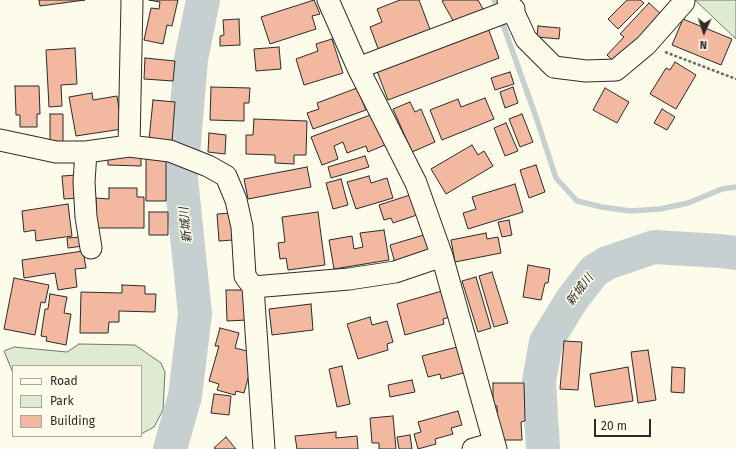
<!DOCTYPE html>
<meta charset="utf-8">
<style>
body{margin:0}
#map{position:relative;width:736px;height:449px;overflow:hidden;background:#fdfbea;font-family:"Fira Sans",sans-serif}
canvas{display:block}
.legend{position:absolute;left:12px;top:365px;width:130px;height:72px;box-sizing:border-box;background:#fdfbea;border:1px solid #a9a89e;margin:0;padding:5px 7px;list-style:none;font-size:12px;color:#2b2b2b}
.legend li{display:flex;align-items:center;gap:8px;height:20px}
.legend b{width:20px;border:1px solid #a9a89e}
.north{position:absolute;left:684px;top:12px;width:40px;height:40px;-webkit-text-stroke:3px #fdfbea;paint-order:stroke;rotate:183deg;font-size:11px;font-weight:700;line-height:16px;text-align:center;color:#2b2b2b}
.north::after{content:'';display:block;margin:auto;width:14px;height:18px;background:#2b2b2b;clip-path:polygon(50% 0,100% 100%,50% 72%,0 100%)}
.scale{position:absolute;left:594px;top:419px;width:57px;height:18px;box-sizing:border-box;border:2px solid #2b2b2b;border-top:0;padding-left:5px;font-size:12px;line-height:14px;white-space:nowrap;color:#2b2b2b;-webkit-text-stroke:3px #fdfbea;paint-order:stroke}
</style>
<div id="map">
<canvas width="736" height="449"></canvas>
<ul class="legend">
<li><b style="height:5px;background:#fdfbea"></b>Road</li>
<li><b style="height:11px;background:#deebd1"></b>Park</li>
<li><b style="height:11px;background:#f2b8a0"></b>Building</li>
</ul>
<div class="north">N</div>
<div class="scale">20 m</div>
</div>
<script>
const g = document.querySelector('canvas').getContext('2d');
g.lineJoin = 'round';
function fill(path, color) { g.fillStyle = color; g.fill(path, 'evenodd'); }
const shape = rows => new Path2D(rows.map(r => 'M' + r).join(''));
function strokePath(path, color, width, dash) { g.strokeStyle = color; g.lineWidth = width; g.lineCap = dash ? 'butt' : 'round'; g.setLineDash(dash || []); g.stroke(path); }
function label(font, color, halo, rows, align = 'center') {
  g.font = font + ' "Fira Sans","Noto Sans JP",sans-serif'; g.lineWidth = 3; g.setLineDash([]); g.textBaseline = 'middle'; g.strokeStyle = halo; g.fillStyle = color; for (const [text, x, y, turn = 0] of rows) {
    g.save(); g.translate(x, y); g.rotate((+turn || 0) * Math.PI / 180); g.textAlign = isNaN(turn) ? turn : align; if (halo) g.strokeText(text, 0, 0); g.fillText(text, 0, 0); g.restore();
  }
}
const green = shape([
 [695,0,736,0,736,39,695,0],
 [79,344,135,345,161,363,165,372,163,410,154,427,141,434,141,366,13,366,13,373,4,351,14,347,67,352,79,344]
]);
fill(green, '#deebd1');
strokePath(green, '#74746e', 1);
strokePath(shape([
 [494,0,498,11],
 [501,19,536,117,556,178,577,201,602,207,630,211,660,209,688,203,722,189,736,187]
]), '#c7d0d0', 5.5);
strokePath(shape([
 [170,449,185,396,195,314,181,178,191,59,203,0],
 [543,449,539,381,546,342,571,301,594,271,607,263,654,247,721,251,736,253]
]), '#c7d0d0', 34);
const building = shape([
 [39,0,85,0,40,6,39,0],
 [149,0,178,0,172,26,167,25,163,44,144,40,151,8,159,9,160,2,149,0],
 [314,0,320,14,312,16,316,29,270,44,261,17,314,0],
 [400,0,419,0,431,32,379,51,370,27,382,22,377,9,400,0],
 [444,0,478,0,483,9,455,24,442,1,444,0],
 [627,0,640,0,644,3,618,29,608,19,627,0],
 [649,3,662,15,625,55,614,62,607,55,624,37,620,34,649,3],
 [239,19,240,45,220,46,220,36,224,35,223,20,239,19],
 [683,19,732,39,721,65,672,45,683,19],
 [538,26,560,28,559,39,537,37,538,26],
 [488,28,499,58,388,100,377,71,488,28],
 [332,39,343,73,304,85,296,59,318,51,316,44,332,39],
 [279,47,281,69,256,71,254,49,279,47],
 [75,48,77,84,61,85,62,106,49,107,46,50,75,48],
 [145,58,175,61,173,81,144,79,145,58],
 [675,62,696,75,676,109,650,94,666,68,670,70,675,62],
 [510,72,514,84,495,90,491,78,510,72],
 [15,86,39,86,40,114,37,114,37,127,20,127,20,115,16,115,15,86],
 [211,87,250,88,249,103,244,103,244,121,210,120,211,87],
 [513,87,518,103,505,108,500,92,513,87],
 [357,88,366,110,313,129,307,113,319,109,317,103,357,88],
 [605,88,629,102,617,123,593,110,605,88],
 [92,93,93,100,117,96,122,129,76,136,69,97,92,93],
 [485,98,494,119,442,140,430,110,458,99,461,107,485,98],
 [153,100,175,102,172,142,149,140,153,100],
 [410,102,415,112,421,109,435,142,412,152,393,109,410,102],
 [662,109,675,117,667,130,654,123,662,109],
 [50,114,63,114,63,144,50,144,50,114],
 [373,114,385,145,368,152,366,146,347,153,343,142,334,146,338,159,322,165,311,137,373,114],
 [522,114,533,142,520,147,509,119,522,114],
 [254,119,307,121,306,155,294,155,294,164,275,163,275,155,246,154,246,135,253,135,254,119],
 [506,123,518,151,505,156,494,128,506,123],
 [209,133,226,135,225,154,208,152,209,133],
 [472,145,478,155,484,151,493,166,446,194,431,169,472,145],
 [108,153,141,154,141,166,108,165,108,153],
 [365,156,369,167,331,178,328,167,365,156],
 [146,158,166,158,166,201,146,201,146,158],
 [536,165,545,192,529,198,520,170,536,165],
 [307,167,311,187,248,199,244,179,307,167],
 [78,175,79,198,64,199,62,176,78,175],
 [369,176,371,183,387,178,393,198,356,209,347,182,369,176],
 [341,179,348,205,333,209,326,183,341,179],
 [515,184,523,212,468,229,463,213,476,209,472,197,515,184],
 [109,188,137,188,137,197,144,197,144,228,96,228,96,198,109,199,109,188],
 [413,194,420,214,393,223,391,218,384,220,379,205,413,194],
 [68,204,72,236,36,241,35,230,24,232,22,211,68,204],
 [149,212,168,212,168,235,149,235,149,212],
 [318,212,325,265,288,270,286,258,280,259,278,243,285,242,282,217,318,212],
 [231,213,233,240,219,241,217,214,231,213],
 [509,220,512,235,502,237,498,222,509,220],
 [384,230,389,260,334,269,329,240,352,236,354,249,363,247,360,233,384,230],
 [486,233,487,239,498,237,501,253,455,262,451,240,486,233],
 [427,234,432,252,395,263,390,245,427,234],
 [81,237,83,246,68,248,67,238,81,237],
 [83,251,86,268,75,269,77,287,58,290,55,273,24,278,22,260,83,251],
 [528,265,550,269,548,283,545,283,541,300,523,297,528,265],
 [492,272,508,323,494,327,479,276,492,272],
 [476,277,491,328,478,332,462,281,476,277],
 [14,278,49,285,45,303,41,302,35,335,4,329,14,278],
 [122,285,145,286,145,294,156,294,155,312,119,311,119,322,109,322,108,333,80,333,81,292,122,293,122,285],
 [226,290,246,290,247,320,227,321,226,290],
 [442,291,450,317,443,319,444,324,405,335,397,304,442,291],
 [50,294,67,297,64,313,71,314,66,345,46,341,47,337,41,336,45,309,48,309,50,294],
 [311,304,313,330,272,335,269,309,311,304],
 [370,317,372,325,387,321,393,342,387,344,388,350,358,359,347,324,370,317],
 [220,328,239,333,235,348,255,353,244,393,236,391,235,395,217,390,219,384,209,381,219,346,215,346,220,328],
 [564,341,582,342,578,390,560,389,564,341],
 [461,346,467,372,441,379,440,374,428,377,422,356,461,346],
 [648,350,656,400,638,403,631,352,648,350],
 [342,366,350,404,337,407,329,369,342,366],
 [628,367,633,401,595,407,590,374,628,367],
 [672,367,685,368,684,393,671,392,672,367],
 [412,380,415,392,390,397,388,385,412,380],
 [493,383,524,383,525,421,521,422,522,440,498,440,497,406,493,406,493,383],
 [214,394,231,396,229,415,211,413,214,394],
 [458,411,462,425,451,428,453,434,435,439,436,444,418,449,414,434,421,432,418,422,458,411],
 [393,416,396,449,379,449,379,443,372,443,370,418,393,416],
 [336,432,336,438,357,436,358,449,297,449,295,436,336,432],
 [410,435,412,449,399,449,397,437,410,435],
 [226,437,236,449,215,449,214,448,226,437]
]);
fill(building, '#f2b8a0');
strokePath(building, '#2b2b2b', 1);
const minor = shape([
 [328,0,358,68,416,183,442,256,496,449],
 [508,0,526,39,554,67,586,71,616,70,646,45,684,2],
 [358,68,514,9],
 [0,140,56,152,86,152,129,146,170,151,208,166,226,176,236,200,242,227,245,276,253,287,349,279,395,272,442,256],
 [129,146,132,0],
 [86,152,84,182,86,217,91,248],
 [253,287,264,449],
 [473,449,494,443]
]);
strokePath(minor, '#2b2b2b', 23);
strokePath(shape([
 [665,52,736,79]
]), '#6a6964', 2.5, [3, 2]);
strokePath(minor, '#fdfbea', 21);
label('italic 12px', '#2b2b2b', '#fdfbea', [
 ["新城川",186,225,-96],
 ["新城川",580,290,-53]
]);
</script>
